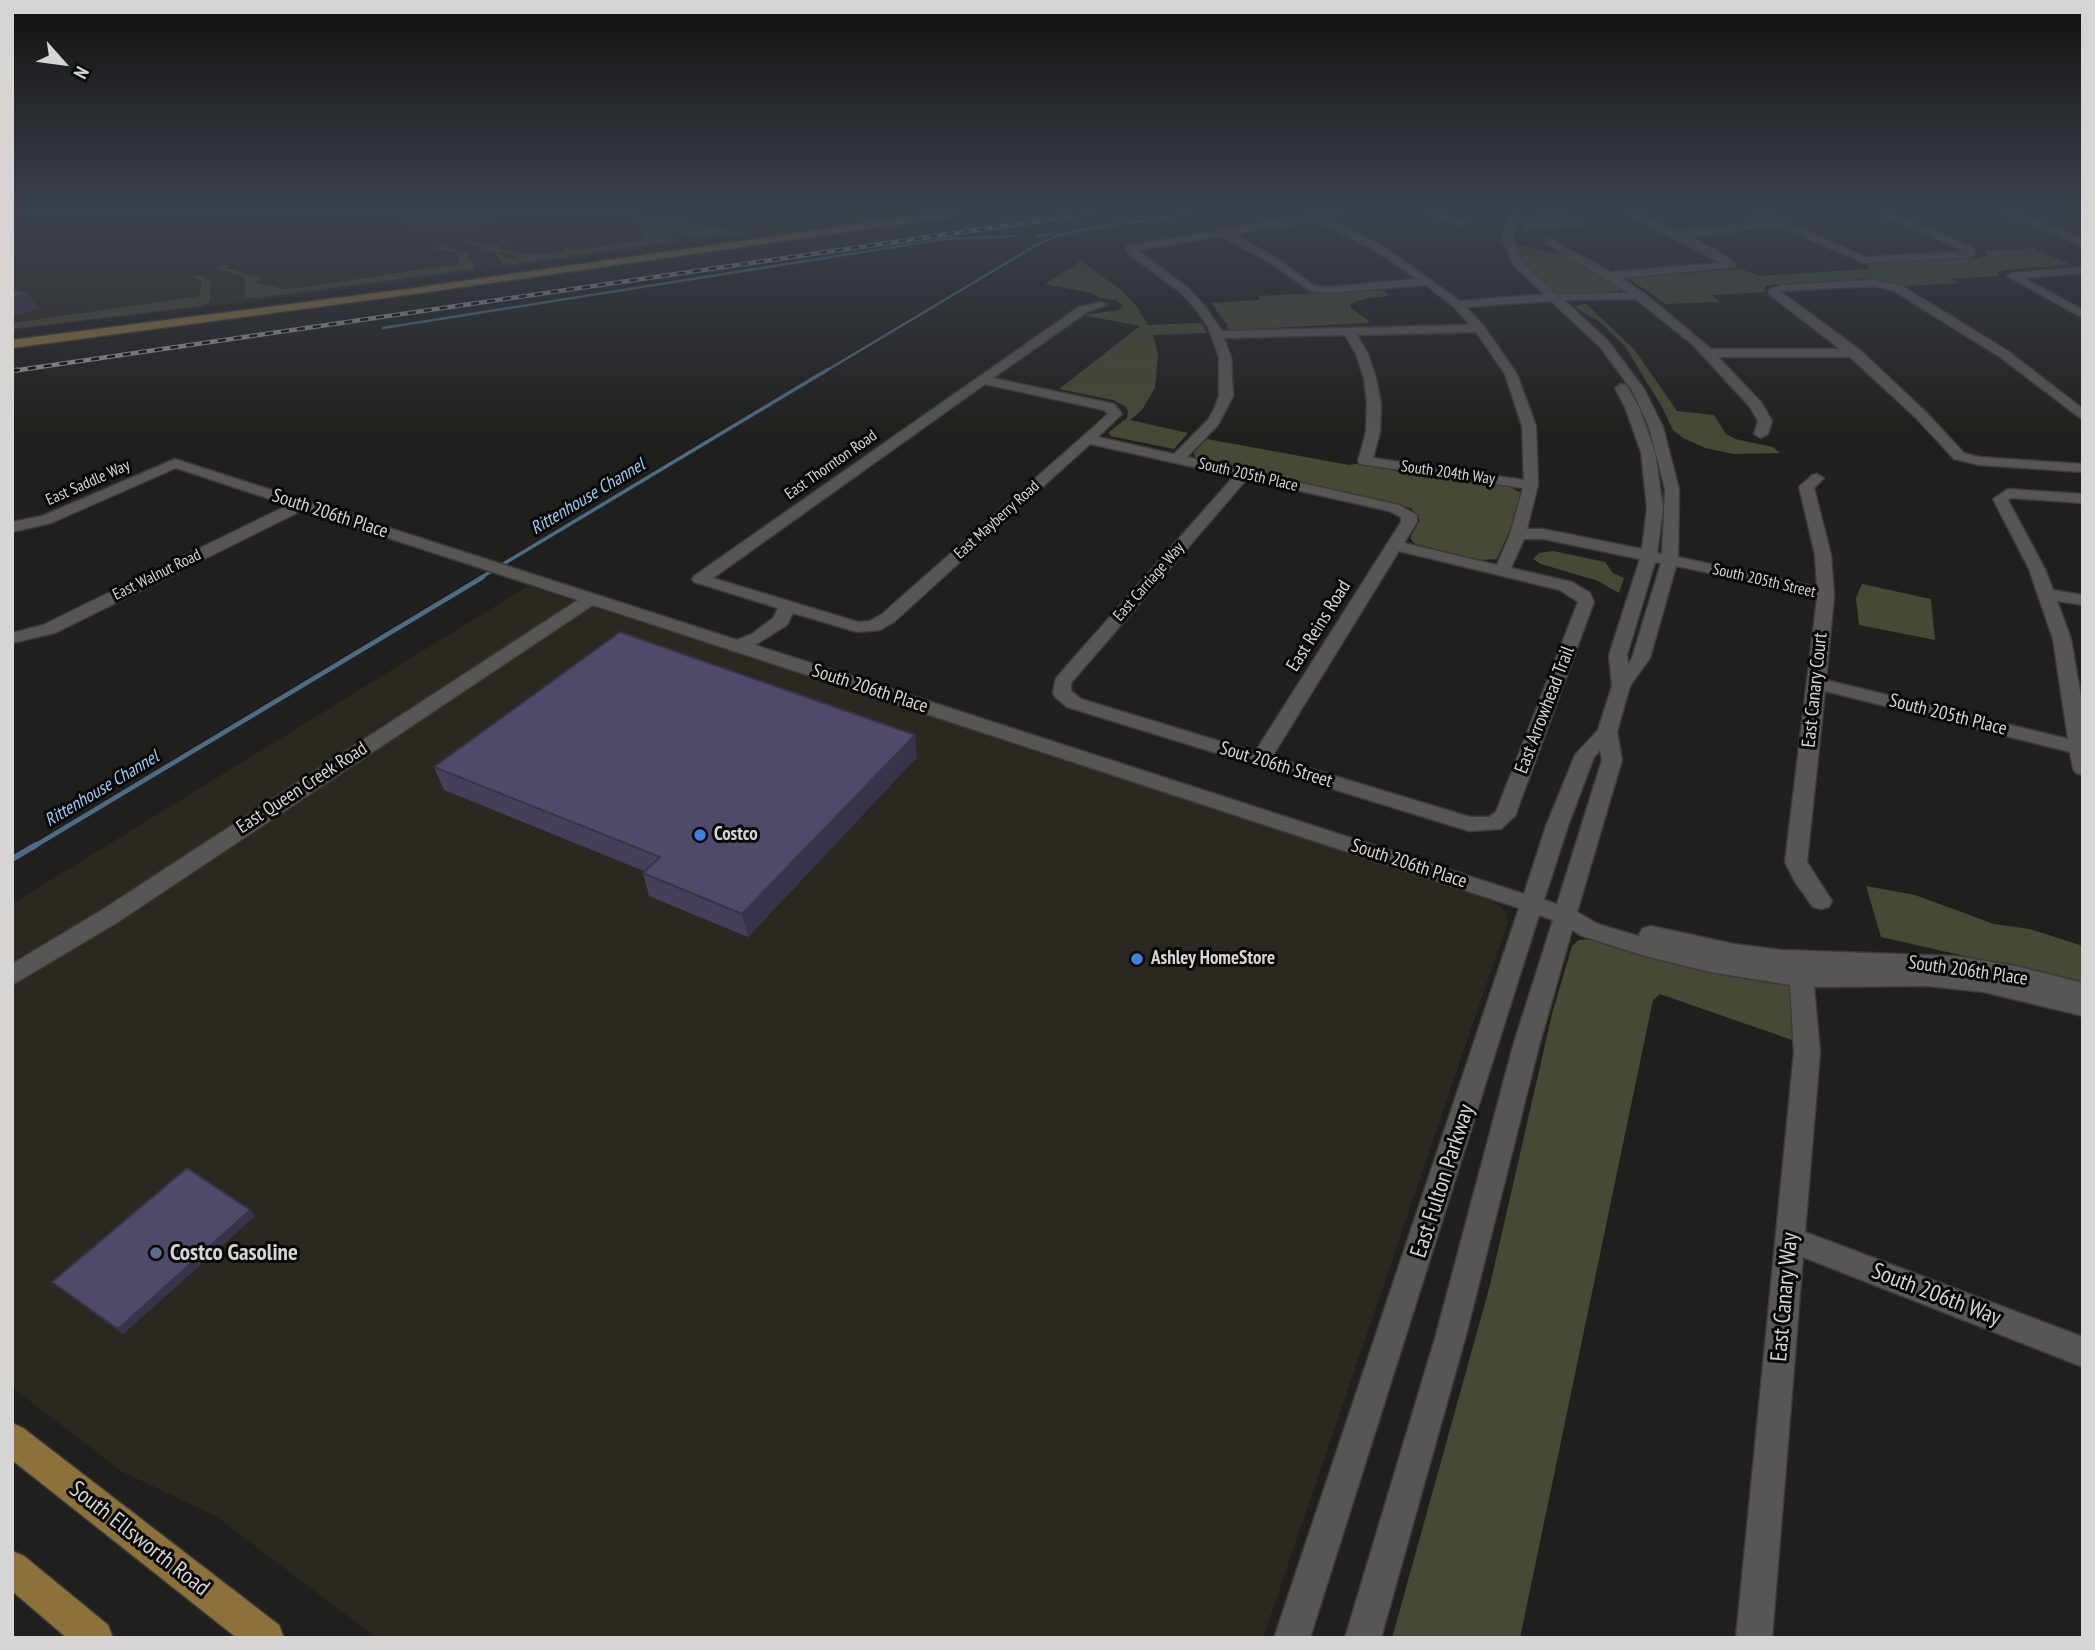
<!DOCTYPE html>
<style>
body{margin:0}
#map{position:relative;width:2095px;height:1650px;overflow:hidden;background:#1f1f1d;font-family:"PT Sans Narrow",sans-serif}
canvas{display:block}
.frame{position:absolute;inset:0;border:14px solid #d6d5d4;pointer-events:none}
.north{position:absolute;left:28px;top:28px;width:70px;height:70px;-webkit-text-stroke:5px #090908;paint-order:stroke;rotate:118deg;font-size:19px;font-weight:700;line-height:28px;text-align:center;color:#d6d5d4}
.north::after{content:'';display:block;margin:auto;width:24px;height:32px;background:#d6d5d4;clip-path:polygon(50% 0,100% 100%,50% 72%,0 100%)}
</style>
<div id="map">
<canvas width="2095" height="1650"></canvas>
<div class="frame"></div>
<div class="north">N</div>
</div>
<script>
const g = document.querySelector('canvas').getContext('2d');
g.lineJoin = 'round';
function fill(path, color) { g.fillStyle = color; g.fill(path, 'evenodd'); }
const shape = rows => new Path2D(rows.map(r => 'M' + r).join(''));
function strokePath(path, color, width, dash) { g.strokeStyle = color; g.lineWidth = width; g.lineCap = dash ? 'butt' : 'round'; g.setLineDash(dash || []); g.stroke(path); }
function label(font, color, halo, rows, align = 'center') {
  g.font = font + ' "PT Sans Narrow",sans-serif'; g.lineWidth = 6; g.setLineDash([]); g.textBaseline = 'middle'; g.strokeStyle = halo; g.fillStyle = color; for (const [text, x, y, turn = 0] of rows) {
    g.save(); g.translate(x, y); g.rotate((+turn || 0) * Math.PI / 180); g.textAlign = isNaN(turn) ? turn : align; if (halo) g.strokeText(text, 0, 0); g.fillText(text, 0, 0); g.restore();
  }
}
fill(shape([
 [12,213,632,213,745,234,427,279,12,331],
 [528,586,1483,897,1498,904,1506,913,1508,921,1263,1638,377,1638,217,1517,121,1471,12,1387,12,904]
]), '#2a2820');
fill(shape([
 [612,213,632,213,744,233,689,239,674,225],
 [1537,213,1562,213,1586,225,1522,231,1525,221],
 [644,224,667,230,676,241,508,265,502,264,495,253,499,253,507,259,520,258,501,252,493,253,465,242,490,232,469,242,491,247,514,239,497,248,523,255,562,252,566,248,578,250,645,240,641,237,648,234,637,234,653,227,642,225],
 [442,245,468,254,476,269,255,298,245,297,245,281,241,276,215,268,225,265,229,266,224,268,262,278,254,282,283,289,298,288,459,264,457,253,435,249],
 [1514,245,1560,253,1624,290,1593,294,1555,293,1526,269],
 [2033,248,2072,265,2005,270,1998,272,1999,276,1951,279,1958,283,1907,286,1865,279,1776,284,1766,286,1764,292,1711,295,1720,302,1666,304,1628,278,1740,269,1759,276,1868,269,1869,264,1976,258,1987,255,1985,251],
 [1081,261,1121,290,1137,307,1148,325,1201,323,1204,327,1207,333,1153,335,1158,355,1155,388,1142,410,1130,420,1188,433,1174,449,1110,436,1109,432,1127,418,1128,411,1125,406,1113,400,1059,389,1140,326,1083,315,1119,310,1123,306,1116,300,1101,298,1092,293,1045,284],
 [202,275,210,282,210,299,209,303,201,306,12,329,12,323,195,297,200,295,201,280,191,277],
 [1383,290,1389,296,1368,298,1351,303,1351,308,1369,321,1368,323,1233,330,1226,328,1228,326,1211,303,1260,300,1258,296],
 [1586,304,1634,349,1677,411,1714,415,1726,434,1735,439,1773,447,1780,453,1734,454,1705,448,1683,438,1673,430,1661,405,1624,345,1600,322,1576,308,1575,306],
 [1207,439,1349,465,1362,463,1410,474,1508,486,1521,493,1513,523,1497,559,1480,560,1415,544,1410,538,1420,520,1411,508,1195,457,1194,452],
 [1553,551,1605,562,1613,573,1624,578,1619,593,1598,581,1541,564,1533,559,1539,553],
 [1862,584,1931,599,1935,640,1859,625,1856,598],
 [1866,886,1915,895,1994,924,2030,929,2083,946,2083,983,1881,937],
 [1592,939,1695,968,1791,984,1792,1040,1660,994,1653,1000,1520,1638,1392,1638,1490,1285,1552,1014,1572,946,1579,940]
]), '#464933');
strokePath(shape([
 [1036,236,1053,234],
 [383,328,945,239,1016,236],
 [824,372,1033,247,1056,236,1086,229,1198,213]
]), '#4d6b83', 2.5);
strokePath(shape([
 [480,578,827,370]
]), '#4d6b83', 3.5);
strokePath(shape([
 [33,847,483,577]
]), '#4d6b83', 4.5);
strokePath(shape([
 [12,859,36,845]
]), '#4d6b83', 6);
const minor = shape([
 [1348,213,1326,219,1381,245,1460,301,1544,294,1514,266,1503,240,1505,226,1513,213,1523,213,1515,226,1513,240,1523,263,1556,294,1628,293,1546,244,1546,240,1550,239,1611,272,1721,263,1624,213,1637,213,1678,232,1767,222,1751,213,1764,213,1866,257,1965,251,1876,213,1889,213,1973,247,1976,254,1971,257,1864,263,1778,226,1688,237,1716,250,1735,263,1735,267,1621,278,1645,294,1711,349,1840,349,1769,294,1769,290,1781,285,1874,280,1902,286,2008,351,2083,409,2083,420,2000,357,1894,291,1874,286,1783,291,1781,292,1860,350,1926,412,1964,453,1979,457,2083,464,2083,472,1979,465,1954,459,1916,418,1850,357,1718,357,1761,402,1772,421,1768,434,1761,438,1754,434,1758,421,1750,407,1692,344,1636,299,1564,300,1608,341,1644,389,1663,427,1679,489,1678,557,1817,587,1815,555,1799,487,1812,475,1817,474,1824,478,1814,488,1831,555,1834,596,1826,680,2068,739,2053,639,2029,569,1993,499,2008,489,2083,494,2083,503,2011,498,2008,500,2045,569,2053,590,2083,595,2083,605,2057,601,2071,639,2083,709,2083,775,2076,773,2073,769,2070,752,1825,691,1807,862,1832,901,1829,907,1821,909,1813,907,1795,882,1785,862,1817,599,1798,591,1676,566,1650,658,1630,686,1617,732,1622,760,1577,912,1598,924,1641,937,1639,934,1643,928,1651,926,1734,944,1781,950,1955,956,2016,966,2083,983,2083,1016,1984,992,1927,986,1814,987,1820,1052,1805,1232,2083,1337,2083,1367,1803,1257,1772,1638,1736,1638,1794,1052,1790,985,1710,972,1645,956,1582,936,1572,930,1539,1046,1466,1335,1381,1638,1345,1638,1436,1335,1513,1046,1553,920,1539,915,1310,1638,1274,1638,1519,908,593,605,118,922,12,985,12,964,102,910,578,600,303,510,55,633,12,643,12,633,43,625,288,505,176,468,51,523,12,532,12,522,42,516,175,459,737,640,752,634,773,618,778,608,694,582,692,579,694,576,1079,307,1101,302,1107,305,1087,312,993,378,1114,404,1122,414,1098,437,1174,454,1208,420,1214,409,1219,396,1219,357,1208,327,1196,309,1180,292,1130,255,1126,248,1127,246,1315,214,1348,213],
 [1315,221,1373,249,1417,279,1327,287,1313,285,1275,257,1233,234,1315,221],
 [1221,236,1267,261,1310,291,1327,293,1426,285,1454,307,1470,325,1222,331,1204,305,1188,288,1137,250,1221,236],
 [1551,301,1600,347,1632,390,1649,427,1665,489,1662,554,1657,553,1663,508,1655,452,1639,407,1626,385,1621,384,1615,388,1625,407,1641,452,1647,508,1642,549,1543,529,1527,529,1538,485,1536,426,1517,374,1483,325,1466,307,1551,301],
 [1476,332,1505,374,1522,426,1524,480,1373,458,1380,432,1381,404,1376,378,1368,354,1357,335,1476,332],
 [1345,335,1356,354,1364,378,1367,404,1366,432,1358,461,1360,464,1523,488,1510,534,1497,565,1404,543,1417,522,1417,515,1399,505,1187,457,1218,425,1233,396,1231,357,1224,338,1345,335],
 [985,384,1104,410,1108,414,882,614,870,621,858,622,713,578,985,384],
 [1090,444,1234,476,1056,678,1053,693,1055,697,1067,707,1469,831,1501,829,1515,816,1594,602,1590,593,1572,582,1511,568,1524,539,1543,539,1640,559,1609,655,1612,686,1598,730,1575,755,1546,826,1524,894,755,645,787,625,793,613,857,632,880,630,894,622,1090,444],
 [1247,479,1389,511,1401,517,1401,522,1255,752,1081,699,1071,691,1071,683,1247,479],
 [1399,551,1560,590,1578,602,1496,812,1489,817,1470,817,1272,757,1399,551],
 [1655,562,1661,563,1632,658,1628,664,1627,655,1655,562],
 [1600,750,1602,760,1557,904,1544,900,1568,826,1594,757,1600,750],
 [1424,213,1439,213,1466,222,1461,225,1424,213],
 [2001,213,2014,213,2083,239,2083,246,2001,213],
 [2083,267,2083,273,2024,278,2083,310,2083,318,2007,276,2012,273,2083,267]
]);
const primary = shape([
 [938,213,962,213,957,216,407,295,12,348,12,340,407,289,938,213],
 [12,1423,23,1428,279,1625,284,1638,237,1638,12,1460,12,1423],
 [12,1551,24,1556,108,1625,113,1638,67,1638,12,1591,12,1551]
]);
strokePath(minor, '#3a3a38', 3);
strokePath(primary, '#3a3a38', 3);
fill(minor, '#575654');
fill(primary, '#8c713a');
const railFar1 = shape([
 [12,371,1093,213]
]);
const rail = shape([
 [12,371,17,370]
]);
strokePath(railFar1, '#9b9a99', 4.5);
strokePath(rail, '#9b9a99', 5);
strokePath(railFar1, '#090908', 2.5, [8]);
strokePath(rail, '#090908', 3.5, [10]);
fill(shape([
 [394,213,496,213,498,221,439,233,428,226,418,228],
 [917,757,748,937,649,896,643,873,644,871,444,790,434,767],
 [250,1210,255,1216,123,1334,58,1287,52,1282]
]), '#44405a');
fill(shape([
 [413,213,424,213,428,226,418,228],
 [458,213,496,213,498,221,439,233,434,218],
 [29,294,38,309,12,317,12,299],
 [915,735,917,757,748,937,742,914],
 [250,1210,255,1216,123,1334,118,1329]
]), '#37344a');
const building = shape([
 [427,213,458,213,434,218,427,213],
 [12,289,29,294,12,299,12,289],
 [620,632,915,735,742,914,643,873,660,857,434,767,620,632],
 [187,1168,250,1210,118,1329,52,1282,187,1168]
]);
fill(building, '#4f4a69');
strokePath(building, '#37344a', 2);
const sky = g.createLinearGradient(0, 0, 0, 444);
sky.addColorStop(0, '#111110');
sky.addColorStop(0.48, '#3c424c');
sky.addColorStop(1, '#3c424c00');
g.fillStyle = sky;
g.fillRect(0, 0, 2095, 444);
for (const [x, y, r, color] of [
 [700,835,7,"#3f7fe0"],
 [1137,959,7,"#3f7fe0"],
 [156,1253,7,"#5c6f8a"]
]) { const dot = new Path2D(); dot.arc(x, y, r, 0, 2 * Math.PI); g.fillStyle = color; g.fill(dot); strokePath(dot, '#090908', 2.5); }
label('16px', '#d6d5d4', '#090908', [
 ["East Thornton Road",831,465,-35],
 ["South 204th Way",1448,473,8],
 ["South 205th Place",1248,475,13],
 ["East Saddle Way",88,483,-24],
 ["East Mayberry Road",997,520,-42],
 ["East Walnut Road",157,575,-26],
 ["South 205th Street",1764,581,13],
 ["East Carriage Way",1149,582,-49]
]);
label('italic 18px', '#98cdf7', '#090908', [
 ["Rittenhouse Channel",588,497,-31],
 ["Rittenhouse Channel",102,789,-31]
]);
label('19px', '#d6d5d4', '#090908', [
 ["South 206th Place",330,514,18],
 ["East Reins Road",1319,626,-58],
 ["South 206th Place",870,689,18],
 ["East Canary Court",1815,690,-84],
 ["East Arrowhead Trail",1545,710,-69],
 ["South 205th Place",1948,715,14],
 ["Sout 206th Street",1276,765,17],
 ["East Queen Creek Road",302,788,-33],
 ["South 206th Place",1409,864,18],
 ["South 206th Place",1968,971,8]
]);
label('bold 19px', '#d6d5d4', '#090908', [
 ["Costco",714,835],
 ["Ashley HomeStore",1151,959]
], 'left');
label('23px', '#d6d5d4', '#090908', [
 ["East Fulton Parkway",1443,1181,-72],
 ["South 206th Way",1936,1295,21],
 ["East Canary Way",1785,1297,-85],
 ["South Ellsworth Road",139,1539,38]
]);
label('bold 23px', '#d6d5d4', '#090908', [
 ["Costco Gasoline",170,1253]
], 'left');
</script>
